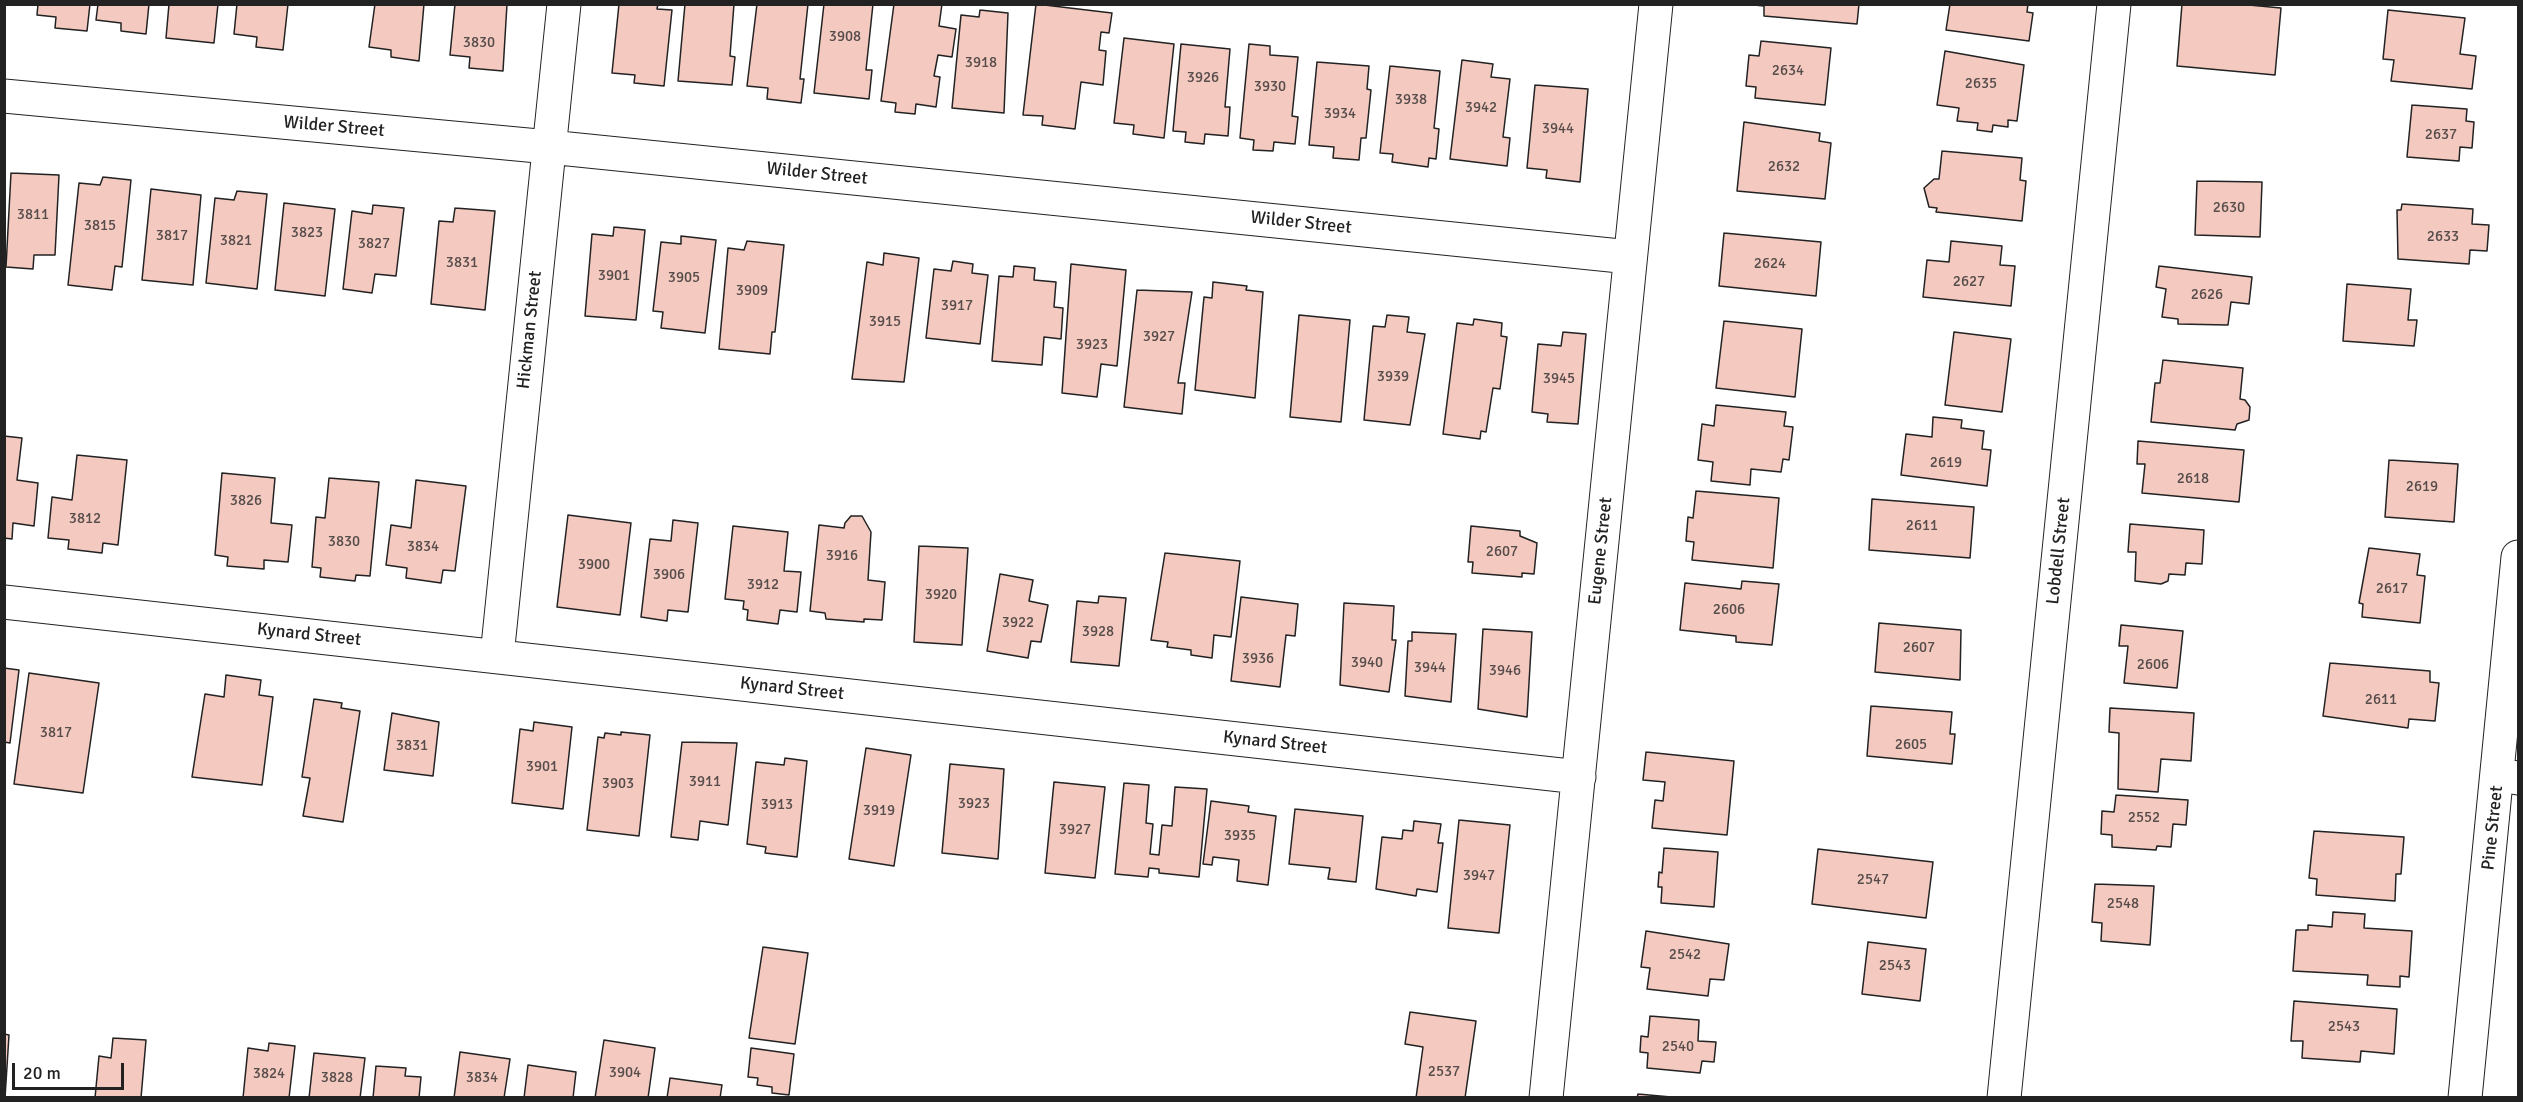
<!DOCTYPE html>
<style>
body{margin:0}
#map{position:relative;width:2523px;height:1102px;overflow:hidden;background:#fff;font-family:Signika,sans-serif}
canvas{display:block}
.frame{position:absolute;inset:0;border:6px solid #222;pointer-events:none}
.scale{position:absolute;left:12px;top:1063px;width:112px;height:27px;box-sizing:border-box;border:3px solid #222;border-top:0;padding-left:8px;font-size:18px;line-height:21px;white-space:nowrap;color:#222;-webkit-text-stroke:4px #fff;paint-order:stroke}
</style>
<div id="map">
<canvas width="2523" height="1102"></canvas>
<div class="frame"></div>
<div class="scale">20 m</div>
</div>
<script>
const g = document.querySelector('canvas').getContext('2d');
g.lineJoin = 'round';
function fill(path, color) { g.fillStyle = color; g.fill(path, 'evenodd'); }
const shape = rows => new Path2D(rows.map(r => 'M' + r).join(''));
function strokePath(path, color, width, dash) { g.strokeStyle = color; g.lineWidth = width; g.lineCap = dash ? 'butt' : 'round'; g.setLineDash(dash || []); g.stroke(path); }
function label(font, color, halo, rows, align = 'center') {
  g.font = font + ' Signika,sans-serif'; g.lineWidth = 4.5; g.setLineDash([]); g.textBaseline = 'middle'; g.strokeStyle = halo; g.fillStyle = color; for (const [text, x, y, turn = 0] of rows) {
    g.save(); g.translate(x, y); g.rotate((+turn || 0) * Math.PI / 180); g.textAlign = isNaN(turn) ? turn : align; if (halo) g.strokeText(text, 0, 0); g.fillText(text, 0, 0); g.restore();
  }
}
const building = shape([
 [38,4,90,4,87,31,55,28,56,17,37,15,38,4],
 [98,4,149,4,146,34,121,31,121,23,96,20,98,4],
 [169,4,218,4,214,43,166,38,169,4],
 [237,4,288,4,283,50,256,47,257,37,234,34,237,4],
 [375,4,424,4,419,61,391,57,391,50,369,47,375,4],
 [455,4,507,4,503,71,469,68,470,57,450,55,455,4],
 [619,4,658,4,657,9,672,10,664,86,634,83,635,75,612,73,619,4],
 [685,4,734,4,730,56,735,57,732,85,678,81,685,4],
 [757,4,808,4,800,79,804,79,801,103,767,99,768,88,747,86,757,4],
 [824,4,873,4,866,70,872,70,869,99,814,93,824,4],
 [894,4,942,4,939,26,956,29,952,57,938,55,934,76,940,77,936,107,916,104,915,114,895,112,896,103,881,101,894,4],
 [1036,4,1112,13,1109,33,1101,32,1099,50,1106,51,1103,85,1081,82,1075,129,1042,125,1043,116,1023,115,1036,4],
 [1859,4,1857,24,1764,16,1764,6,1754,5,1859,4],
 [1950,4,2028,4,2027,12,2033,13,2029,41,1946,30,1950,4],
 [2182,4,2238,4,2281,8,2275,75,2177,66,2182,4],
 [980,10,1008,13,1004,113,952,108,961,15,979,17,980,10],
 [2388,10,2465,18,2460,54,2476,56,2472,89,2391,81,2394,60,2383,59,2388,10],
 [1124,38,1174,44,1164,138,1133,134,1134,125,1114,123,1124,38],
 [1761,41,1831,48,1825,105,1755,98,1756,87,1746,86,1749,55,1759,56,1761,41],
 [1181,44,1230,49,1225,107,1230,107,1228,136,1205,134,1204,144,1185,142,1186,132,1173,131,1181,44],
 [1249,44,1270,46,1270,55,1298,57,1292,116,1298,117,1295,144,1274,142,1273,151,1253,150,1254,140,1240,138,1249,44],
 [1945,51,2024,65,2017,121,2008,120,2008,127,1993,125,1992,132,1977,130,1978,123,1957,121,1959,108,1937,105,1945,51],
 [1462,60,1493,64,1491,77,1510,79,1503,137,1510,138,1507,166,1450,159,1462,60],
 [1317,62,1369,66,1367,89,1371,90,1366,138,1361,138,1359,160,1333,158,1334,147,1309,145,1317,62],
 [1390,66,1440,71,1434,128,1439,129,1436,159,1429,158,1428,167,1392,162,1393,154,1380,153,1390,66],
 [1535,85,1588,89,1580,182,1546,178,1547,170,1527,168,1535,85],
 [2412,105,2467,109,2466,121,2474,122,2472,148,2460,147,2459,161,2407,157,2412,105],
 [1744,122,1820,133,1819,141,1831,143,1825,199,1737,191,1744,122],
 [1942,151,2022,158,2020,180,2026,181,2022,221,1936,212,1937,208,1929,207,1924,188,1934,179,1939,179,1942,151],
 [11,173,59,175,55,255,34,255,33,269,6,267,11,173],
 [103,177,131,180,122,267,115,266,112,290,68,285,79,183,100,185,103,177],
 [2197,181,2262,182,2260,237,2195,235,2197,181],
 [151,189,201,195,193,285,142,280,151,189],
 [237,191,267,194,257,289,206,283,215,198,234,200,237,191],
 [284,203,335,209,325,296,275,290,284,203],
 [2402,204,2473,209,2472,224,2489,225,2487,251,2470,250,2469,264,2398,259,2397,210,2401,210,2402,204],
 [373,205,404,208,396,276,375,274,372,293,343,289,352,211,372,214,373,205],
 [455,208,495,211,485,310,431,304,439,221,453,222,455,208],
 [614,227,645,230,636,320,585,316,592,234,613,236,614,227],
 [1724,233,1821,242,1816,296,1719,286,1724,233],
 [681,236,716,240,705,333,661,328,663,312,653,311,661,242,681,244,681,236],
 [747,241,784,245,775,332,772,332,770,354,719,349,728,248,744,250,747,241],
 [1951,241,2002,246,2000,265,2015,266,2011,306,1923,297,1927,260,1949,262,1951,241],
 [884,253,919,258,904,382,852,379,867,262,883,265,884,253],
 [953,261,973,264,972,273,988,275,980,344,926,338,934,269,951,271,953,261],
 [1071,264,1126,270,1117,366,1101,364,1097,397,1062,393,1071,264],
 [1014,266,1035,268,1034,280,1056,282,1054,307,1063,308,1061,339,1044,337,1042,365,992,361,999,276,1013,277,1014,266],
 [2159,266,2252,277,2249,304,2231,302,2228,325,2178,324,2178,319,2162,317,2166,289,2156,287,2159,266],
 [1213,282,1247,286,1246,290,1263,292,1255,398,1195,390,1204,297,1212,298,1213,282],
 [2347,284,2411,289,2408,320,2417,320,2414,346,2343,341,2347,284],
 [1137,290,1192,292,1178,383,1185,383,1182,414,1124,407,1137,290],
 [1299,315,1350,320,1341,422,1290,417,1299,315],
 [1387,315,1409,317,1407,332,1425,334,1410,425,1364,420,1373,326,1385,327,1387,315],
 [1474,319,1502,323,1501,336,1507,337,1500,389,1493,388,1486,432,1481,431,1480,439,1443,434,1457,323,1473,325,1474,319],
 [1724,321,1802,329,1795,397,1716,388,1724,321],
 [1563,332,1586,334,1578,424,1547,422,1548,414,1532,412,1538,344,1561,346,1563,332],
 [1954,332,2011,339,2002,412,1945,405,1954,332],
 [2163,360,2243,368,2240,399,2245,400,2250,407,2249,420,2237,424,2235,430,2151,422,2155,383,2160,383,2163,360],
 [1716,405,1786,412,1784,426,1793,427,1789,460,1783,459,1781,472,1751,469,1750,485,1711,481,1713,462,1698,460,1702,424,1714,426,1716,405],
 [1933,417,1962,420,1961,428,1984,431,1982,449,1991,450,1987,486,1901,475,1906,434,1932,437,1933,417],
 [4,436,22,438,17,480,38,483,34,526,13,523,12,539,4,538,4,436],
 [2138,441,2244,450,2239,502,2142,493,2145,464,2137,464,2138,441],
 [77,455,127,460,118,545,103,543,102,553,68,549,69,540,48,538,52,497,72,500,77,455],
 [2389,460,2458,464,2454,522,2385,517,2389,460],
 [222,473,275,478,271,523,292,525,288,562,264,560,264,569,227,566,228,557,215,555,222,473],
 [329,478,379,482,370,576,356,575,355,581,320,577,321,568,312,567,316,517,325,518,329,478],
 [416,480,466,486,455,571,443,570,441,583,406,578,407,568,386,565,391,525,411,528,416,480],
 [1696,491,1779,498,1773,568,1692,560,1694,542,1686,541,1688,517,1693,518,1696,491],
 [1872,499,1974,507,1970,558,1869,550,1872,499],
 [568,515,631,523,620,615,557,607,568,515],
 [851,516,862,516,871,532,868,580,885,582,882,620,864,619,864,622,826,619,825,613,810,611,819,525,844,528,845,523,851,516],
 [673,520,698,523,688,612,668,610,667,621,641,617,650,539,671,541,673,520],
 [2130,524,2204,530,2202,564,2186,563,2185,575,2169,574,2168,581,2161,584,2135,581,2136,552,2128,552,2130,524],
 [733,526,788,532,784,571,801,572,797,612,780,610,778,624,747,620,748,610,743,609,744,601,725,599,733,526],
 [1471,526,1520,531,1520,536,1537,543,1534,574,1522,573,1522,577,1472,573,1473,562,1468,562,1471,526],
 [919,546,968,548,962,645,914,642,919,546],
 [2369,548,2420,554,2417,575,2425,576,2420,623,2362,617,2363,604,2359,603,2369,548],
 [1165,553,1240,561,1231,637,1214,635,1212,658,1191,655,1191,650,1167,647,1168,642,1151,640,1165,553],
 [1000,574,1033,580,1029,601,1048,605,1041,642,1031,641,1028,658,987,651,1000,574],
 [1742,581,1779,584,1772,645,1736,642,1736,636,1680,630,1685,583,1741,589,1742,581],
 [1099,596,1126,598,1119,666,1071,662,1077,601,1098,603,1099,596],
 [1241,597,1298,604,1295,636,1286,635,1280,687,1231,681,1241,597],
 [1344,603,1394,606,1392,640,1396,640,1389,692,1340,685,1344,603],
 [1879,623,1961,630,1960,680,1875,672,1879,623],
 [2121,625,2183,631,2177,688,2124,683,2128,646,2119,646,2121,625],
 [1483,629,1532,632,1527,717,1478,709,1483,629],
 [1412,632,1456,634,1451,702,1405,696,1408,641,1412,641,1412,632],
 [2330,663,2430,671,2430,682,2439,683,2435,721,2409,719,2408,728,2323,716,2330,663],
 [4,668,19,670,10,743,4,742,4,668],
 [29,673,99,683,83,793,14,784,29,673],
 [226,675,261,680,259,695,273,697,262,785,192,777,205,694,224,697,226,675],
 [314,699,342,703,341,708,360,711,343,822,303,816,310,778,302,777,314,699],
 [1871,706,1952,712,1950,734,1955,734,1952,764,1867,756,1871,706],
 [2110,708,2194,713,2191,761,2161,759,2158,792,2118,789,2119,733,2109,732,2110,708],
 [392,713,439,722,433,776,384,770,392,713],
 [534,722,572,727,563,809,512,803,520,729,533,731,534,722],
 [621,732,650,735,639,836,587,830,598,737,604,738,605,733,621,735,621,732],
 [682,742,737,743,728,825,700,821,698,840,671,837,682,742],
 [866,748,911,755,894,866,849,859,866,748],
 [1646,752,1734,761,1727,835,1652,828,1655,800,1663,801,1665,782,1643,780,1646,752],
 [785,758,807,761,797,857,765,853,766,847,747,844,756,762,784,765,785,758],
 [950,764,1004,769,998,859,942,853,950,764],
 [1054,782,1105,787,1095,878,1045,873,1054,782],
 [1124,783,1149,785,1146,823,1153,824,1150,854,1159,855,1162,825,1172,826,1175,787,1207,789,1199,877,1159,873,1159,869,1149,868,1148,877,1115,874,1124,783],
 [2116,795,2188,800,2186,825,2173,824,2171,847,2157,846,2156,850,2112,847,2112,835,2101,834,2102,811,2114,812,2116,795],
 [1211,801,1249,806,1248,812,1276,816,1268,885,1237,881,1239,860,1213,857,1212,865,1203,864,1211,801],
 [1295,809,1363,816,1356,882,1328,879,1330,868,1289,864,1295,809],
 [1459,820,1510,825,1499,933,1448,928,1459,820],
 [1414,821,1441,824,1438,843,1443,843,1437,892,1417,889,1416,896,1376,889,1382,837,1402,839,1403,830,1413,831,1414,821],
 [2314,831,2404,837,2401,874,2396,874,2395,901,2316,895,2317,879,2309,878,2314,831],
 [1664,848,1718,852,1714,907,1661,903,1662,887,1658,887,1659,872,1662,873,1664,848],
 [1818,849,1933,862,1926,918,1812,904,1818,849],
 [2095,884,2154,886,2150,945,2101,941,2102,923,2092,922,2095,884],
 [2333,912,2365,914,2364,928,2412,931,2409,977,2400,976,2400,987,2367,985,2368,975,2293,971,2296,930,2308,930,2308,925,2332,927,2333,912],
 [1646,931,1729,944,1724,980,1710,979,1708,996,1647,989,1650,968,1641,967,1646,931],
 [1868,942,1926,949,1920,1001,1862,994,1868,942],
 [763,947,808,953,795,1044,749,1038,763,947],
 [2294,1001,2397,1009,2394,1054,2361,1051,2360,1062,2302,1058,2303,1041,2291,1041,2294,1001],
 [1410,1012,1476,1021,1465,1098,1416,1098,1423,1047,1405,1044,1410,1012],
 [1650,1016,1699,1020,1698,1041,1716,1042,1714,1062,1702,1061,1700,1073,1647,1068,1648,1053,1640,1052,1641,1036,1648,1037,1650,1016],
 [4,1034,9,1035,5,1098,4,1098,4,1034],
 [113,1038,146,1040,141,1098,95,1098,99,1056,111,1058,113,1038],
 [604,1040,655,1048,648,1098,595,1098,604,1040],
 [269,1043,295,1046,289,1098,243,1098,248,1048,268,1051,269,1043],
 [751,1048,794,1054,789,1095,772,1093,772,1087,757,1085,758,1078,748,1077,751,1048],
 [460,1052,510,1059,504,1098,454,1098,460,1052],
 [314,1053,365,1058,360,1098,309,1098,314,1053],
 [528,1065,576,1072,573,1098,524,1098,528,1065],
 [376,1066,406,1068,405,1076,421,1077,419,1098,373,1098,376,1066],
 [670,1078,722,1085,720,1098,667,1098,670,1078],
 [1638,1094,1682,1098,1637,1098,1638,1094]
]);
fill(building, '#f3c9c0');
strokePath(building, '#222', 1.5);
const minor = shape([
 [4,96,549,147,1630,257],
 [4,602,1579,777],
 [497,656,564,4],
 [2498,775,2518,778],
 [1546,1098,1656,4],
 [2004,1098,2114,4]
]);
const tertiary = shape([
 [2465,1098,2518,557]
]);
strokePath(minor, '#222', 35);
strokePath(tertiary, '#222', 35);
strokePath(minor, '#fff', 33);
strokePath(tertiary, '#fff', 33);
label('15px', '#564c4a', null, [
 ["3908",845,37],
 ["3830",479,43],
 ["3918",981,63],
 ["2634",1788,71],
 ["3926",1203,78],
 ["2635",1981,84],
 ["3930",1270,87],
 ["3938",1411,100],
 ["3942",1481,108],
 ["3934",1340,114],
 ["3944",1558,129],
 ["2637",2441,135],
 ["2632",1784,167],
 ["2630",2229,208],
 ["3811",33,215],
 ["3815",100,226],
 ["3823",307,233],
 ["3817",172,236],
 ["2633",2443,237],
 ["3821",236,241],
 ["3827",374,244],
 ["3831",462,263],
 ["2624",1770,264],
 ["3901",614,276],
 ["3905",684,278],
 ["2627",1969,282],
 ["3909",752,291],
 ["2626",2207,295],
 ["3917",957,306],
 ["3915",885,322],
 ["3927",1159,337],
 ["3923",1092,345],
 ["3939",1393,377],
 ["3945",1559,379],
 ["2619",1946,463],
 ["2618",2193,479],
 ["2619",2422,487],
 ["3826",246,501],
 ["3812",85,519],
 ["2611",1922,526],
 ["3830",344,542],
 ["3834",423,547],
 ["2607",1502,552],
 ["3916",842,556],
 ["3900",594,565],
 ["3906",669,575],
 ["3912",763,585],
 ["2617",2392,589],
 ["3920",941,595],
 ["2606",1729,610],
 ["3922",1018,623],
 ["3928",1098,632],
 ["2607",1919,648],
 ["3936",1258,659],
 ["3940",1367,663],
 ["2606",2153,665],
 ["3944",1430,668],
 ["3946",1505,671],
 ["2611",2381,700],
 ["3817",56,733],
 ["2605",1911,745],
 ["3831",412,746],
 ["3901",542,767],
 ["3911",705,782],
 ["3903",618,784],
 ["3923",974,804],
 ["3913",777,805],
 ["3919",879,811],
 ["2552",2144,818],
 ["3927",1075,830],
 ["3935",1240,836],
 ["3947",1479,876],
 ["2547",1873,880],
 ["2548",2123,904],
 ["2542",1685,955],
 ["2543",1895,966],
 ["2543",2344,1027],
 ["2540",1678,1047],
 ["2537",1444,1072],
 ["3904",625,1073],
 ["3824",269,1074],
 ["3828",337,1078],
 ["3834",482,1078]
]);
label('18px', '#222', '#fff', [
 ["Wilder Street",334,127,5],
 ["Wilder Street",817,174,6],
 ["Wilder Street",1301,223,6],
 ["Hickman Street",530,330,-84],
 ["Eugene Street",1601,551,-84],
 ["Lobdell Street",2059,551,-84],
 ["Kynard Street",309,635,6],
 ["Kynard Street",792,689,6],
 ["Kynard Street",1275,743,6],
 ["Pine Street",2493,828,-84]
]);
</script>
